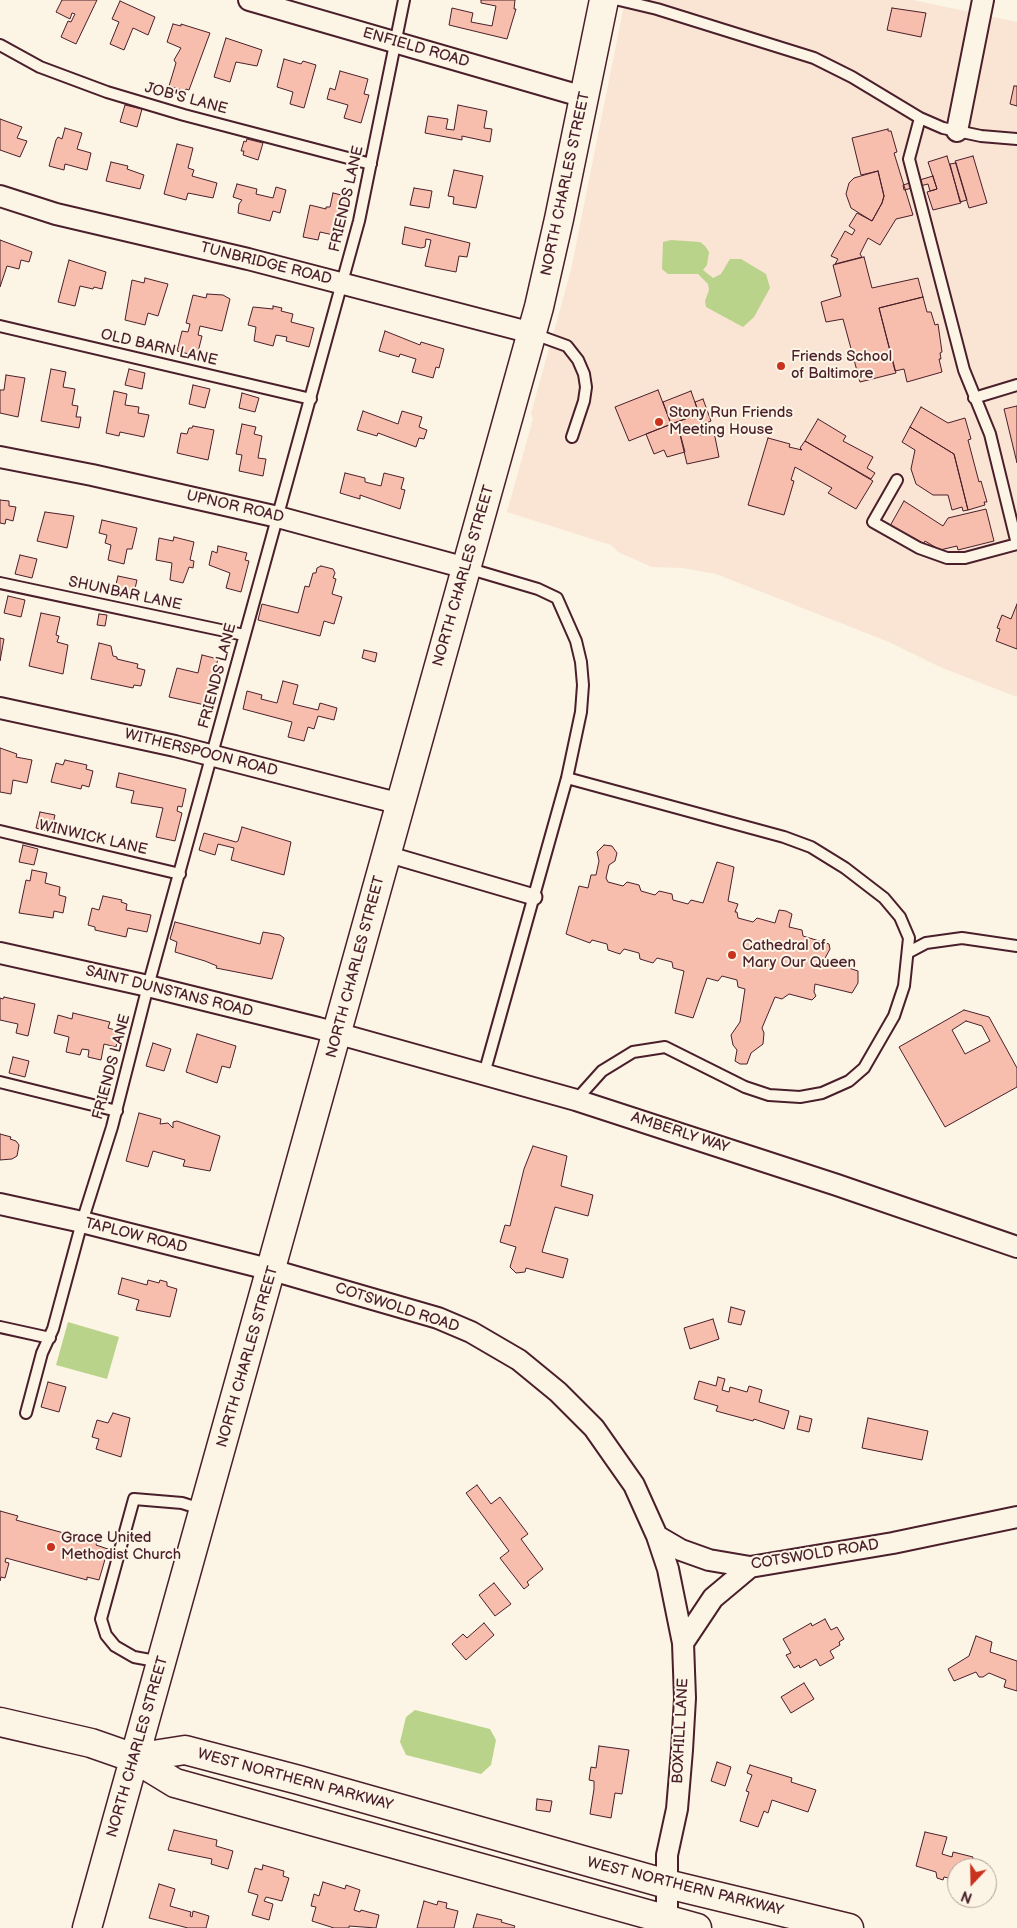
<!DOCTYPE html>
<style>
body{margin:0}
#map{position:relative;width:1017px;height:1928px;overflow:hidden;background:#fcf5e5;font-family:"Balsamiq Sans",sans-serif}
canvas{display:block}
.north{position:absolute;left:947px;top:1858px;width:50px;height:50px;box-sizing:border-box;background:#fcf5e5;border:1px solid #b59f9b;border-radius:50%;rotate:201deg;font-size:14px;font-weight:700;line-height:20px;text-align:center;color:#4a1f2b}
.north::after{content:'';display:block;margin:auto;width:18px;height:22px;background:#c8321e;clip-path:polygon(50% 0,100% 100%,50% 72%,0 100%)}
</style>
<div id="map">
<canvas width="1017" height="1928"></canvas>
<div class="north">N</div>
</div>
<script>
const g = document.querySelector('canvas').getContext('2d');
g.lineJoin = 'round';
function fill(path, color) { g.fillStyle = color; g.fill(path, 'evenodd'); }
const shape = rows => new Path2D(rows.map(r => 'M' + r).join(''));
function strokePath(path, color, width, dash) { g.strokeStyle = color; g.lineWidth = width; g.lineCap = dash ? 'butt' : 'round'; g.setLineDash(dash || []); g.stroke(path); }
function label(font, color, halo, rows, align = 'center') {
  g.font = font + ' "Balsamiq Sans",sans-serif'; g.lineWidth = 4; g.setLineDash([]); g.textBaseline = 'middle'; g.strokeStyle = halo; g.fillStyle = color; for (const [text, x, y, turn = 0] of rows) {
    g.save(); g.translate(x, y); g.rotate((+turn || 0) * Math.PI / 180); g.textAlign = isNaN(turn) ? turn : align; if (halo) g.strokeText(text, 0, 0); g.fillText(text, 0, 0); g.restore();
  }
}
fill(shape([
 [625,0,913,0,1017,22,1017,697,940,667,889,642,716,574,682,568,652,567,618,552,611,545,507,512,533,419,531,413,571,270]
]), '#fae4d4');
fill(shape([
 [671,240,700,242,705,246,709,252,707,265,703,270,713,278,721,274,730,259,741,259,766,274,770,288,754,317,743,327,706,307,705,301,709,290,708,284,698,274,668,274,662,269,663,242],
 [68,1322,119,1337,107,1379,56,1365],
 [415,1710,490,1729,496,1740,491,1765,481,1774,406,1755,400,1742,406,1717]
]), '#bad38a');
const building = shape([
 [62,0,97,0,76,44,61,37,68,21,71,22,75,14,72,13,70,19,56,12,62,0],
 [481,0,515,0,514,9,516,9,507,39,449,25,452,8,473,13,471,22,492,26,496,6,481,3,481,0],
 [120,1,155,17,148,35,133,28,124,50,110,44,119,22,112,19,120,1],
 [892,8,926,13,921,37,887,30,892,8],
 [173,24,181,26,181,24,210,33,189,90,186,89,185,91,169,86,176,63,174,60,181,48,167,42,173,24],
 [226,38,262,50,257,66,236,62,230,82,214,77,226,38],
 [284,59,301,64,303,61,316,65,304,108,290,104,293,92,277,87,284,59],
 [340,71,368,79,364,94,369,95,361,123,344,118,348,105,327,99,330,88,335,90,340,71],
 [1014,86,1017,86,1017,106,1010,104,1014,86],
 [125,105,142,109,137,127,120,122,125,105],
 [458,105,487,111,484,128,492,129,490,142,462,136,462,140,425,133,428,116,448,119,446,129,454,130,458,105],
 [0,119,22,127,17,138,27,141,20,157,0,150,0,119],
 [65,128,82,133,77,149,91,153,87,170,65,164,64,170,49,166,56,140,58,137,62,139,65,128],
 [888,129,888,131,891,131,897,152,894,153,913,215,896,219,880,245,868,238,860,254,862,257,835,264,838,259,831,256,845,231,852,235,855,230,849,226,857,213,872,221,882,203,884,196,878,171,861,175,852,138,888,129],
 [247,139,263,143,258,160,243,155,244,151,241,151,244,141,246,142,247,139],
 [177,144,193,148,188,168,194,170,192,176,217,183,213,198,188,193,186,200,164,194,177,144],
 [947,156,961,203,933,210,927,192,937,189,928,162,947,156],
 [973,156,987,203,969,208,955,161,973,156],
 [111,162,128,166,127,169,144,175,140,189,106,181,111,162],
 [956,163,967,200,960,202,950,164,956,163],
 [454,170,483,176,476,208,453,204,454,197,448,196,454,170],
 [878,171,884,196,882,203,872,221,851,208,846,194,849,183,854,178,878,171],
 [933,176,937,189,930,191,928,184,904,190,903,185,933,176],
 [237,184,257,189,256,194,273,198,276,187,286,190,280,213,273,211,270,221,238,213,239,204,242,200,233,197,237,184],
 [414,188,432,191,429,208,410,205,414,188],
 [333,193,350,197,338,236,320,232,318,240,303,237,310,205,326,209,326,207,330,207,333,193],
 [405,227,470,243,467,257,459,256,456,272,425,266,431,240,426,239,425,247,421,248,402,244,405,227],
 [0,240,32,252,29,262,21,260,19,269,7,266,0,287,0,240],
 [864,257,872,288,918,278,923,297,879,308,896,373,860,382,843,319,826,322,821,302,841,296,833,265,864,257],
 [69,260,106,272,102,289,94,287,93,289,80,286,75,306,58,302,69,260],
 [145,278,168,284,158,316,148,313,145,325,125,320,132,280,144,283,145,278],
 [207,294,223,295,230,299,222,331,200,326,198,335,202,336,197,356,177,351,182,331,188,332,190,324,186,323,193,295,206,298,207,294],
 [923,297,927,312,931,312,935,325,938,324,942,352,940,353,941,359,939,359,942,372,907,382,904,369,895,371,879,308,923,297],
 [273,306,282,308,281,311,293,314,291,322,314,328,309,347,286,341,287,337,276,335,273,346,254,341,256,327,248,325,253,307,273,309,273,306],
 [385,331,420,345,421,342,444,349,439,368,436,367,433,378,412,372,416,359,400,354,399,357,379,351,385,331],
 [51,369,66,372,63,387,75,389,72,405,78,406,76,417,81,417,79,428,41,421,51,369],
 [129,369,145,373,142,389,125,385,129,369],
 [6,375,25,378,18,417,0,413,0,390,4,390,6,375],
 [193,385,210,389,205,408,189,404,193,385],
 [658,390,671,424,629,441,615,407,658,390],
 [114,391,127,394,125,405,139,407,138,413,149,415,144,437,120,432,119,436,106,433,114,391],
 [691,391,699,414,671,424,663,402,691,391],
 [242,393,259,398,255,412,239,408,242,393],
 [703,399,711,421,697,427,700,435,714,432,719,457,687,464,677,422,699,414,695,402,703,399],
 [1017,406,1017,463,1004,409,1017,406],
 [921,407,948,423,965,418,971,439,968,440,979,482,981,481,987,502,984,502,985,505,968,510,954,454,910,427,921,407],
 [363,411,398,424,402,411,422,417,419,427,427,430,424,439,419,438,416,447,378,433,377,436,357,430,363,411],
 [818,419,846,436,843,441,873,457,867,468,875,473,871,479,805,441,818,419],
 [677,422,685,452,667,457,664,450,654,454,646,434,677,422],
 [242,424,256,427,254,434,262,436,258,458,266,459,263,476,239,471,242,455,236,454,242,424],
 [193,426,214,430,208,460,177,453,181,433,187,434,189,428,192,428,193,426],
 [910,427,954,454,968,510,963,511,962,507,952,510,948,495,933,495,916,484,911,469,915,450,902,442,910,427],
 [768,438,790,444,789,447,802,450,800,448,805,441,873,481,856,509,828,493,832,488,795,467,791,480,794,481,784,515,748,505,768,438],
 [345,473,365,478,365,482,381,486,384,473,404,478,401,489,405,490,400,509,360,495,360,499,340,493,345,473],
 [0,500,9,501,9,506,16,507,13,521,6,519,5,524,0,523,0,500],
 [904,501,943,526,948,518,986,509,994,541,958,550,957,546,940,550,925,541,923,545,890,526,904,501],
 [45,512,74,516,67,548,37,541,45,512],
 [102,520,137,528,132,549,127,549,124,564,108,560,111,545,105,543,107,535,99,533,102,520],
 [174,537,194,542,190,560,194,561,193,568,189,567,183,583,170,580,172,563,156,560,159,538,173,541,174,537],
 [218,546,247,553,245,560,249,561,241,592,226,588,230,573,209,565,212,551,217,553,218,546],
 [20,555,37,559,32,578,15,574,20,555],
 [321,566,333,569,335,573,333,578,336,579,332,594,342,597,334,624,324,621,320,636,258,620,262,604,298,613,305,586,309,587,313,573,316,573,317,568,321,566],
 [118,576,137,580,133,597,114,593,118,576],
 [8,596,25,600,21,617,4,613,8,596],
 [1017,604,1017,649,996,641,1000,629,997,628,1002,615,1011,619,1017,604],
 [41,613,60,617,56,635,59,636,57,642,68,645,63,674,29,666,41,613],
 [99,614,107,615,105,626,97,625,99,614],
 [0,638,4,639,0,661,0,638],
 [99,643,111,646,113,656,117,657,117,659,138,664,137,668,145,670,141,686,134,685,133,688,91,679,99,643],
 [364,650,377,653,375,662,362,658,364,650],
 [202,655,218,659,205,705,169,697,177,668,198,673,202,655],
 [283,681,298,685,293,704,318,710,320,703,337,708,334,720,318,716,314,729,308,727,304,741,288,737,292,722,243,709,247,691,262,695,261,699,277,703,283,681],
 [0,748,17,754,16,757,32,760,27,783,13,780,11,794,0,792,0,748],
 [65,760,87,765,86,769,93,771,89,787,82,785,81,789,51,782,56,763,63,765,65,760],
 [119,773,186,789,182,807,178,806,177,811,182,813,175,841,156,837,163,808,131,803,134,791,116,787,119,773],
 [40,812,55,815,51,832,36,828,40,812],
 [242,827,291,842,284,875,231,860,234,848,218,844,215,855,199,850,204,833,236,842,238,841,242,827],
 [23,845,38,849,34,865,19,862,23,845],
 [604,845,612,846,617,853,615,861,609,865,606,878,608,882,623,886,627,882,639,885,641,891,655,895,659,891,672,894,673,900,688,904,691,900,703,903,717,862,734,867,728,901,738,904,735,912,737,912,738,918,753,922,757,918,775,923,779,910,786,911,792,914,789,927,802,930,803,936,829,944,830,949,824,960,858,971,858,983,852,993,815,984,814,992,816,996,812,1000,789,994,782,999,775,997,762,1028,764,1033,763,1044,751,1053,747,1064,740,1064,735,1061,737,1050,733,1045,731,1035,740,1022,745,989,738,987,737,980,722,976,718,981,707,978,693,1018,675,1013,684,971,673,968,672,962,657,958,653,963,640,959,639,953,624,949,620,954,608,950,607,944,592,940,590,943,566,934,579,886,588,888,591,875,596,875,599,861,597,852,604,845],
 [32,870,47,873,45,883,60,887,59,895,66,897,63,913,54,911,53,918,19,913,26,880,30,881,32,870],
 [103,896,122,900,121,902,127,904,126,910,151,915,147,932,128,928,126,937,95,930,95,927,88,925,92,908,99,910,103,896],
 [175,922,260,944,263,932,280,935,284,938,272,979,216,968,217,966,205,961,175,952,177,942,170,939,175,922],
 [4,997,35,1004,28,1036,16,1033,18,1024,0,1020,0,998,3,999,4,997],
 [964,1010,989,1017,1017,1068,1017,1087,945,1127,899,1047,964,1010],
 [966,1021,982,1026,990,1041,965,1054,952,1030,966,1021],
 [73,1013,110,1022,108,1028,119,1031,116,1047,104,1044,101,1060,88,1057,89,1050,82,1049,80,1055,66,1052,69,1037,54,1033,58,1015,72,1019,73,1013],
 [197,1034,236,1046,230,1068,222,1066,217,1083,186,1072,197,1034],
 [153,1043,171,1049,164,1071,146,1066,153,1043],
 [13,1057,29,1061,25,1077,9,1073,13,1057],
 [139,1113,161,1119,160,1124,168,1123,173,1128,173,1122,177,1121,220,1136,210,1171,183,1166,185,1160,153,1151,148,1167,126,1161,139,1113],
 [0,1134,11,1137,10,1139,16,1141,19,1145,17,1156,12,1159,0,1160,0,1134],
 [533,1146,567,1156,561,1186,593,1195,588,1216,555,1207,542,1252,568,1259,563,1278,526,1268,525,1272,516,1273,510,1267,516,1247,500,1242,505,1225,510,1226,524,1169,533,1146],
 [122,1278,147,1285,148,1280,159,1283,160,1280,167,1282,167,1286,177,1289,170,1317,136,1310,139,1300,118,1294,122,1278],
 [731,1307,745,1311,741,1325,728,1322,731,1307],
 [713,1319,719,1339,690,1349,684,1328,713,1319],
 [718,1377,725,1379,722,1390,729,1392,730,1387,747,1392,749,1386,762,1390,759,1402,789,1411,784,1429,754,1419,753,1421,716,1411,718,1406,694,1399,699,1381,716,1386,718,1377],
 [48,1382,66,1387,59,1412,41,1407,48,1382],
 [113,1413,130,1418,121,1457,96,1449,99,1439,92,1437,97,1420,108,1423,113,1413],
 [800,1416,812,1419,809,1432,797,1429,800,1416],
 [868,1418,928,1431,922,1460,862,1448,868,1418],
 [477,1485,491,1504,500,1497,528,1534,521,1539,543,1569,527,1582,529,1585,524,1589,500,1558,509,1551,466,1493,477,1485],
 [0,1511,18,1516,16,1520,97,1542,96,1545,108,1549,99,1580,87,1577,87,1580,6,1558,5,1562,9,1563,5,1578,1,1577,0,1581,0,1511],
 [494,1583,511,1604,495,1616,479,1595,494,1583],
 [825,1619,831,1630,837,1627,844,1639,839,1642,840,1645,830,1651,834,1658,820,1666,816,1659,800,1668,799,1665,794,1668,786,1655,791,1653,783,1639,811,1623,812,1626,825,1619],
 [484,1623,494,1635,466,1660,452,1644,463,1634,467,1638,484,1623],
 [976,1636,992,1642,990,1652,1017,1661,1017,1691,1004,1687,1006,1680,989,1673,983,1677,979,1677,976,1672,954,1681,948,1669,969,1656,976,1636],
 [804,1683,814,1699,791,1713,781,1697,804,1683],
 [599,1746,629,1750,622,1794,615,1793,611,1818,590,1814,594,1789,594,1781,589,1780,591,1767,596,1768,599,1746],
 [717,1762,731,1767,725,1786,711,1781,717,1762],
 [750,1765,792,1778,791,1782,816,1790,808,1812,772,1800,768,1813,764,1811,758,1827,740,1821,749,1792,746,1791,752,1775,747,1773,750,1765],
 [537,1799,552,1801,550,1812,536,1810,537,1799],
 [174,1830,217,1840,216,1846,233,1851,228,1869,211,1864,212,1859,168,1850,174,1830],
 [925,1832,947,1837,942,1854,952,1857,953,1852,973,1857,972,1863,983,1866,982,1868,957,1868,957,1880,944,1877,943,1880,937,1878,936,1872,916,1866,925,1832],
 [263,1865,284,1871,283,1876,289,1878,282,1901,266,1897,264,1901,273,1904,269,1920,252,1915,258,1895,248,1892,255,1868,262,1870,263,1865],
 [323,1882,345,1889,346,1885,360,1890,354,1910,360,1912,361,1910,379,1915,376,1928,349,1926,349,1928,334,1928,312,1921,316,1907,311,1906,314,1894,319,1896,323,1882],
 [159,1884,175,1889,170,1906,191,1912,190,1916,192,1917,193,1911,209,1916,206,1928,188,1928,149,1918,159,1884],
 [424,1901,437,1905,438,1901,447,1903,446,1908,458,1911,454,1928,417,1928,424,1901],
 [477,1914,502,1920,501,1922,515,1926,514,1928,473,1928,477,1914]
]);
fill(building, '#f7bead');
strokePath(building, '#4a1f2b', 1);
const service = shape([
 [619,0,657,9,814,58,852,77,920,118,943,128,981,136,1017,139],
 [0,45,40,67,107,92,184,115,371,164],
 [920,118,909,159,964,370,990,434,1017,544],
 [0,326,311,399],
 [534,334,567,346,578,360,584,374,586,387,584,401,572,437],
 [974,398,1017,385],
 [897,480,873,522,919,548,947,558,965,558,1017,544],
 [467,568,538,589,557,598,576,641,581,662,583,685,581,712,567,778,484,1074],
 [0,583,244,635],
 [567,778,784,837,811,847,845,868,884,898,900,917,909,938,904,986,894,1016,864,1068,849,1081,822,1093,800,1097,769,1095,745,1087,665,1047,633,1052,602,1071,576,1100],
 [0,831,180,874],
 [909,952,926,943,962,938,1017,946],
 [0,1082,117,1111],
 [0,1327,50,1338],
 [26,1413,42,1353,53,1329,82,1222,112,1127,148,986,359,221,404,0],
 [161,1662,134,1657,115,1646,106,1635,101,1619,134,1499,182,1503,204,1510]
]);
const pedestrian = shape([
 [387,854,534,897]
]);
const minor = shape([
 [249,0,584,97],
 [957,131,983,0],
 [0,196,56,214,248,259,532,333],
 [0,457,92,475,278,517,466,568],
 [0,708,175,746,401,804],
 [0,953,148,986,318,1028,576,1100,837,1185,1017,1247],
 [0,1204,82,1222,272,1270,438,1318,471,1332,519,1360,558,1392,594,1428,634,1485,657,1536,668,1569,683,1643,685,1698,682,1750,677,1809,667,1855,667,1928],
 [657,1536,681,1550,709,1560,750,1567,893,1543,1017,1517],
 [683,1643,713,1598,750,1567]
]);
const primary = shape([
 [0,1722,91,1743,134,1758,175,1783,697,1928],
 [134,1758,185,1750,299,1780,667,1884,849,1928],
 [87,1928,539,307,559,219,604,0]
]);
strokePath(service, '#4a1f2b', 14);
strokePath(pedestrian, '#4a1f2b', 19);
strokePath(minor, '#4a1f2b', 24);
strokePath(primary, '#4a1f2b', 31);
strokePath(service, '#fcf5e5', 10);
strokePath(pedestrian, '#fcf5e5', 15);
strokePath(minor, '#fcf5e5', 20);
strokePath(primary, '#fcf5e5', 28);
for (const [x, y, r, color] of [
 [781,366,5,"#c8321e"],
 [659,422,5,"#c8321e"],
 [732,955,5,"#c8321e"],
 [51,1547,5,"#c8321e"]
]) { const dot = new Path2D(); dot.arc(x, y, r, 0, 2 * Math.PI); g.fillStyle = color; g.fill(dot); strokePath(dot, '#fcf5e5', 2); }
label('15px', '#4a1f2b', '#fcf5e5', [
 ["ENFIELD ROAD",416,48,16],
 ["JOB'S LANE",186,99,15],
 ["NORTH CHARLES STREET",566,184,-78],
 ["FRIENDS LANE",347,199,-77],
 ["TUNBRIDGE ROAD",266,264,14],
 ["OLD BARN LANE",159,348,13],
 ["UPNOR ROAD",235,507,13],
 ["NORTH CHARLES STREET",464,576,-74],
 ["SHUNBAR LANE",125,594,12],
 ["FRIENDS LANE",218,676,-75],
 ["WITHERSPOON ROAD",201,753,14],
 ["WINWICK LANE",93,838,13],
 ["NORTH CHARLES STREET",356,967,-75],
 ["SAINT DUNSTANS ROAD",169,992,14],
 ["FRIENDS LANE",112,1067,-75],
 ["AMBERLY WAY",680,1133,18],
 ["TAPLOW ROAD",136,1236,14],
 ["COTSWOLD ROAD",397,1308,18],
 ["NORTH CHARLES STREET",248,1357,-74],
 ["COTSWOLD ROAD",815,1555,-9],
 ["BOXHILL LANE",681,1731,-87],
 ["NORTH CHARLES STREET",138,1747,-74],
 ["WEST NORTHERN PARKWAY",295,1780,15],
 ["WEST NORTHERN PARKWAY",685,1887,14]
]);
label('15px', '#4a1f2b', '#fcf5e5', [
 ["Friends School",791,357],
 ["of Baltimore",791,374],
 ["Stony Run Friends",669,413],
 ["Meeting House",669,430],
 ["Cathedral of",742,946],
 ["Mary Our Queen",742,963],
 ["Grace United",61,1538],
 ["Methodist Church",61,1555]
], 'left');
</script>
